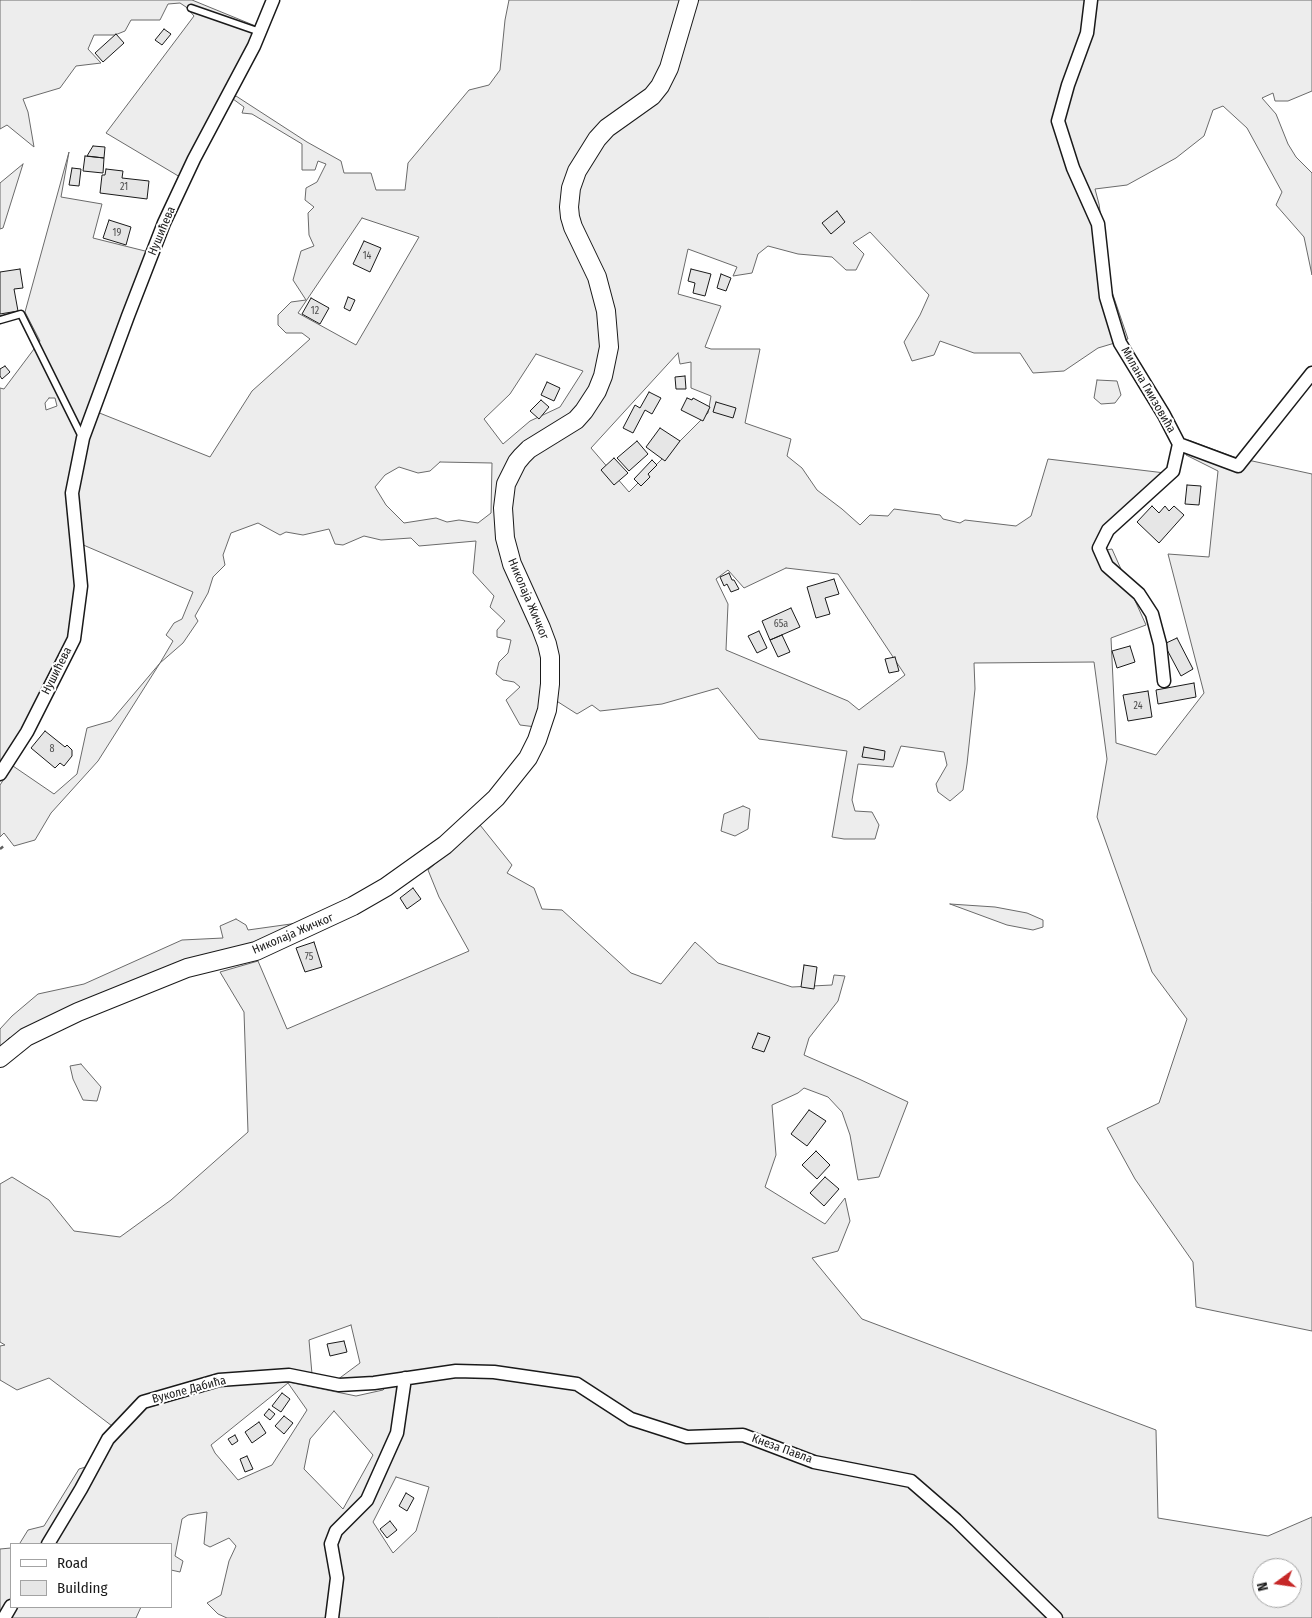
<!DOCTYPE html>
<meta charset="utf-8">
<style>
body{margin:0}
#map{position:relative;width:1312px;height:1618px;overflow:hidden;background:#fff;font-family:"Fira Sans Condensed",sans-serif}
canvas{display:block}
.legend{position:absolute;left:10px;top:1543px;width:162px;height:65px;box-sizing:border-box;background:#fff;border:1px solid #a3a3a3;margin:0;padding:6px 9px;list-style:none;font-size:15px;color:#1a1a1a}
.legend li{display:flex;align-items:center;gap:10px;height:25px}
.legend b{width:25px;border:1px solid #a3a3a3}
.north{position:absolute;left:1252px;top:1558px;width:50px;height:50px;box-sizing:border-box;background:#fff;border:1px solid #a3a3a3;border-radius:50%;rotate:256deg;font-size:14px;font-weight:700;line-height:20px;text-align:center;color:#1a1a1a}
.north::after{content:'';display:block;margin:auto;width:18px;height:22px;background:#c62828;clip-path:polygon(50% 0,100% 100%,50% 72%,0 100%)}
</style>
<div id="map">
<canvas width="1312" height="1618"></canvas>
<ul class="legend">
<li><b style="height:6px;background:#fff"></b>Road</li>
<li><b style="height:14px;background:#e6e6e6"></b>Building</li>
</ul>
<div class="north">N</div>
</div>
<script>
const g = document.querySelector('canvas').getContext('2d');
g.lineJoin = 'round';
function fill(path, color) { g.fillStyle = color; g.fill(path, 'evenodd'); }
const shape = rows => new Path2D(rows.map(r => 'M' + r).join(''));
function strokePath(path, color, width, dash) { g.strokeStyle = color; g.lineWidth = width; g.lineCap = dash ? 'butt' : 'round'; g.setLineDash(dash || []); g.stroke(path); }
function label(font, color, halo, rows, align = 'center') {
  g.font = font + ' "Fira Sans Condensed",sans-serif'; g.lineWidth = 4; g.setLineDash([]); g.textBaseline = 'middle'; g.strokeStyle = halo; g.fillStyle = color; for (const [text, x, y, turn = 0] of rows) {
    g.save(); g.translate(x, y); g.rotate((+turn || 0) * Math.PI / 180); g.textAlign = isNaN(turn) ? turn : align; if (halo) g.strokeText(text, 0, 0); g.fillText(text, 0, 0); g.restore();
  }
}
const built = shape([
 [0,0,192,0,258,27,180,177,106,133,194,16,186,7,180,3,168,4,160,20,131,20,125,31,115,35,94,35,88,49,101,63,76,66,60,88,23,99,28,112,34,147,7,125,0,129,0,0],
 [509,0,1312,0,1312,91,1288,101,1275,101,1273,93,1262,98,1276,114,1288,144,1296,157,1312,173,1312,275,1304,237,1276,205,1282,192,1247,128,1223,106,1213,110,1204,136,1176,158,1127,185,1095,189,1099,204,1111,289,1128,339,1098,348,1064,371,1033,373,1020,353,974,353,940,341,934,355,912,361,904,342,920,315,929,295,870,232,853,243,864,254,856,270,846,270,832,257,798,254,768,246,758,254,752,273,733,276,737,267,688,249,678,294,721,306,705,347,711,349,760,349,745,423,791,439,787,456,802,468,817,490,842,509,860,525,870,515,888,516,894,509,940,515,943,519,960,523,965,520,1016,526,1031,516,1048,459,1165,473,1111,535,1106,550,1112,549,1146,625,1111,638,1116,743,1156,755,1204,693,1168,554,1209,557,1218,471,1186,455,1188,440,1234,457,1312,474,1312,1331,1196,1307,1193,1262,1135,1179,1107,1128,1159,1103,1187,1019,1152,972,1097,817,1107,759,1094,662,974,663,975,689,967,764,963,790,950,801,938,792,936,784,947,765,944,752,901,746,893,767,858,764,852,800,855,811,872,812,879,825,875,839,844,839,832,837,847,751,759,739,718,688,662,704,600,711,592,705,577,714,555,700,559,663,556,644,546,620,523,578,506,513,521,462,590,415,597,379,563,424,528,441,495,509,496,532,503,563,539,637,545,665,536,727,520,725,506,700,520,687,514,682,503,680,496,674,499,662,508,653,511,640,497,637,497,630,505,621,490,607,494,596,473,573,476,541,419,546,411,538,381,540,364,536,343,545,335,544,329,529,303,535,286,532,280,535,258,523,231,533,223,555,225,565,213,577,208,593,195,616,198,621,183,643,160,663,98,761,51,813,35,840,14,846,4,833,0,837,0,785,12,767,0,773,0,388,4,389,40,341,25,312,69,152,61,197,102,204,93,238,149,252,97,412,210,457,252,391,310,339,302,333,286,333,278,325,278,315,291,302,306,300,293,280,301,251,314,246,309,235,308,213,314,207,305,200,306,188,317,182,326,164,318,161,315,170,302,170,302,144,252,114,242,113,244,107,233,99,236,96,307,142,341,161,344,173,371,173,376,190,405,190,408,163,469,90,489,85,500,70,505,20,509,0],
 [362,218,419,237,356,345,298,313,362,218],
 [678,353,680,364,691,362,691,388,711,396,708,413,629,492,591,448,678,353],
 [536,354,583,371,560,407,530,421,503,444,484,419,510,394,536,354],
 [49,398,55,398,57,406,46,410,45,403,49,398],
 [440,462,492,463,491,513,478,523,459,520,447,522,436,518,404,523,386,505,375,487,385,475,399,467,418,473,430,471,440,462],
 [81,544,193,592,182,619,174,623,166,635,173,641,160,663,111,721,87,728,77,774,54,794,13,766,53,692,78,640,81,544],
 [786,568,838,574,905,675,859,710,848,701,726,650,728,604,716,579,728,570,744,588,786,568],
 [23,164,3,228,0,229,0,183,23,164],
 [1097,380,1117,381,1121,395,1115,403,1101,404,1094,398,1097,380],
 [743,806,750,809,748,829,735,836,721,831,724,814,743,806],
 [480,825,512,865,507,873,534,888,542,909,562,910,631,973,661,984,695,942,718,963,792,987,832,985,834,975,845,976,838,1001,809,1038,804,1055,859,1079,908,1102,879,1177,858,1180,850,1135,842,1112,828,1097,804,1088,798,1093,772,1105,776,1155,765,1187,825,1224,845,1198,850,1221,838,1251,812,1258,862,1319,1156,1430,1158,1518,1268,1536,1312,1517,1312,1618,227,1618,218,1614,207,1603,221,1595,229,1561,236,1546,229,1538,210,1547,204,1544,207,1512,188,1515,182,1519,175,1556,183,1561,180,1572,171,1570,171,1544,21,1544,20,1543,28,1530,44,1526,79,1469,89,1466,116,1429,49,1378,17,1390,0,1380,0,1346,5,1345,0,1342,0,1184,12,1177,49,1200,74,1231,120,1237,171,1200,248,1132,244,1012,220,972,258,961,287,1029,469,951,439,897,428,870,480,825],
 [351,1325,360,1363,337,1380,386,1387,383,1390,356,1396,288,1382,239,1384,312,1374,309,1340,351,1325],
 [288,1383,307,1410,272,1465,238,1480,215,1453,211,1445,288,1383],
 [334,1411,373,1455,343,1509,304,1469,310,1439,334,1411],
 [396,1477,429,1487,416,1531,393,1553,373,1522,396,1477],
 [1262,1568,1292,1568,1292,1598,1262,1598,1262,1568],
 [950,904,995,907,1027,913,1043,920,1043,927,1033,930,1007,925,950,904],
 [236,919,246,925,248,930,305,922,47,1031,9,1038,0,1048,0,1029,12,1016,38,994,84,984,182,940,223,938,220,926,236,919],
 [81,1064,101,1087,97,1101,83,1100,73,1079,70,1066,81,1064],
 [11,1548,11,1607,141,1607,136,1618,0,1618,0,1549,11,1548]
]);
fill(built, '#ededed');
strokePath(built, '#6a6a6a', 1);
const building = shape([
 [164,29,171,34,162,45,155,40,164,29],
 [116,34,124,43,103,62,95,53,116,34],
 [93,146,105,147,104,158,87,156,93,146],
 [85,156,104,158,103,173,83,171,85,156],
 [72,168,81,169,79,186,69,185,72,168],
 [106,169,123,171,122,178,149,181,147,199,100,193,102,175,105,175,106,169],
 [837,211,845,222,831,234,822,223,837,211],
 [109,220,131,227,126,245,103,238,109,220],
 [364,241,381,248,370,272,353,264,364,241],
 [20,269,23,288,14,289,18,311,0,314,0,272,20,269],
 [691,269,711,274,705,296,693,293,695,283,688,281,691,269],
 [721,274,731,278,726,291,717,288,721,274],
 [348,297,355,300,350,311,344,308,348,297],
 [311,298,329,308,320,324,302,314,311,298],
 [5,366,10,372,2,379,0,376,0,369,5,366],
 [685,376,686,389,676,389,675,377,685,376],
 [547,382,560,388,554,401,541,395,547,382],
 [649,392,661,398,652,414,645,410,633,433,623,428,635,405,640,408,649,392],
 [687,398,692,400,693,398,710,407,703,421,681,410,687,398],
 [541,400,549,407,539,419,530,411,541,400],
 [716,402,736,408,733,418,713,412,716,402],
 [660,428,680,441,665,461,646,447,660,428],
 [637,441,648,454,629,471,617,458,637,441],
 [614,458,628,473,614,485,601,470,614,458],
 [652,460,657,465,648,474,650,477,641,486,634,479,652,460],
 [1187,485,1201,486,1199,505,1185,504,1187,485],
 [1152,506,1159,513,1165,506,1169,511,1174,506,1184,515,1159,543,1137,522,1152,506],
 [729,573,732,580,734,580,739,589,731,592,727,584,724,586,720,577,729,573],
 [834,579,839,594,825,598,830,614,816,618,807,587,834,579],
 [791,608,800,627,770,640,762,621,791,608],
 [759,631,767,648,757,653,748,636,759,631],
 [782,635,790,652,778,657,770,640,782,635],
 [1177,638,1193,669,1181,676,1164,644,1177,638],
 [1130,646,1135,662,1117,668,1112,651,1130,646],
 [895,657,899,671,889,673,885,659,895,657],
 [1194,683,1196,697,1158,704,1156,690,1194,683],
 [1148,691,1152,717,1128,721,1123,695,1148,691],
 [45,731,65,747,67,745,72,750,72,756,64,766,60,763,55,768,31,748,45,731],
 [864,747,885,751,884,760,862,757,864,747],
 [413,888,421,899,407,909,400,898,413,888],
 [314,942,322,967,305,972,296,948,314,942],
 [804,965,817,967,814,989,801,987,804,965],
 [758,1033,770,1037,764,1052,752,1048,758,1033],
 [809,1110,826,1121,807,1146,791,1134,809,1110],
 [816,1151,830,1165,817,1179,802,1165,816,1151],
 [825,1177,839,1189,824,1206,810,1193,825,1177],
 [344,1341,347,1352,330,1356,327,1344,344,1341],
 [282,1393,290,1399,281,1412,272,1406,282,1393],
 [269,1409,275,1414,270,1420,264,1415,269,1409],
 [284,1416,293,1423,284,1434,275,1426,284,1416],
 [259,1422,266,1433,252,1443,245,1432,259,1422],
 [235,1435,238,1441,232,1445,228,1439,235,1435],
 [247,1456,253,1469,245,1472,240,1459,247,1456],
 [406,1493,414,1498,407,1511,399,1506,406,1493],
 [390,1521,397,1530,387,1538,380,1529,390,1521]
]);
fill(building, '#e6e6e6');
strokePath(building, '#1a1a1a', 1);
const lane = shape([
 [191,8,260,32],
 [0,320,21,314,82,437]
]);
const street = shape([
 [1091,0,1087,33,1068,85,1058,121,1073,168,1098,224,1106,297,1120,343,1164,415,1179,444,1173,471,1108,530,1099,548,1107,566,1139,594,1152,614,1160,644,1164,681],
 [1179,444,1238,466,1312,373],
 [0,774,27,732,74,639,81,586,72,493,83,438,128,316,164,223,194,159,254,46,273,0],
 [48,1544,81,1489,108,1439,143,1402,219,1380,289,1375,339,1385,374,1383,456,1371,494,1372,577,1384,631,1419,687,1437,743,1435,814,1462,911,1481,956,1520,1056,1618],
 [4,1618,11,1606],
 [332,1618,337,1578,331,1544,336,1531,367,1500,397,1433,405,1378]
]);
const secondary = shape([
 [0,1058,26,1037,78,1012,187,968,256,951,353,906,386,887,445,845,496,798,528,758,537,740,547,710,550,684,550,657,547,644,541,628,512,564,505,538,503,508,506,484,517,462,522,456,529,449,576,420,584,411,597,391,603,376,609,347,606,311,597,277,573,227,570,217,569,207,571,188,577,171,597,139,607,128,652,96,660,86,669,68,689,0]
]);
strokePath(lane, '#1a1a1a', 9);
strokePath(street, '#1a1a1a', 15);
strokePath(secondary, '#1a1a1a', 20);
strokePath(shape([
 [0,849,5,845]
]), '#5f5f5f', 2.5, [4, 2.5]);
strokePath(lane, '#fff', 6);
strokePath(street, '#fff', 12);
strokePath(secondary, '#fff', 18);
label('10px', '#4d4d4d', null, [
 ["21",124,187],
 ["19",117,233],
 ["14",367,256],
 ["12",315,311],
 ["65a",781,624],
 ["24",1138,706],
 ["8",52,749],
 ["75",309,957]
]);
label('12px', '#1a1a1a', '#fff', [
 ["Нушићева",162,231,-67],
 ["Милана Гмизовића",1148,390,60],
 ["Николаја Жичког",528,599,67],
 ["Нушићева",57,671,-63],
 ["Николаја Жичког",293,934,-23],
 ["Вуколе Дабића",189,1390,-15],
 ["Кнеза Павла",782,1449,20]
]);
</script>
